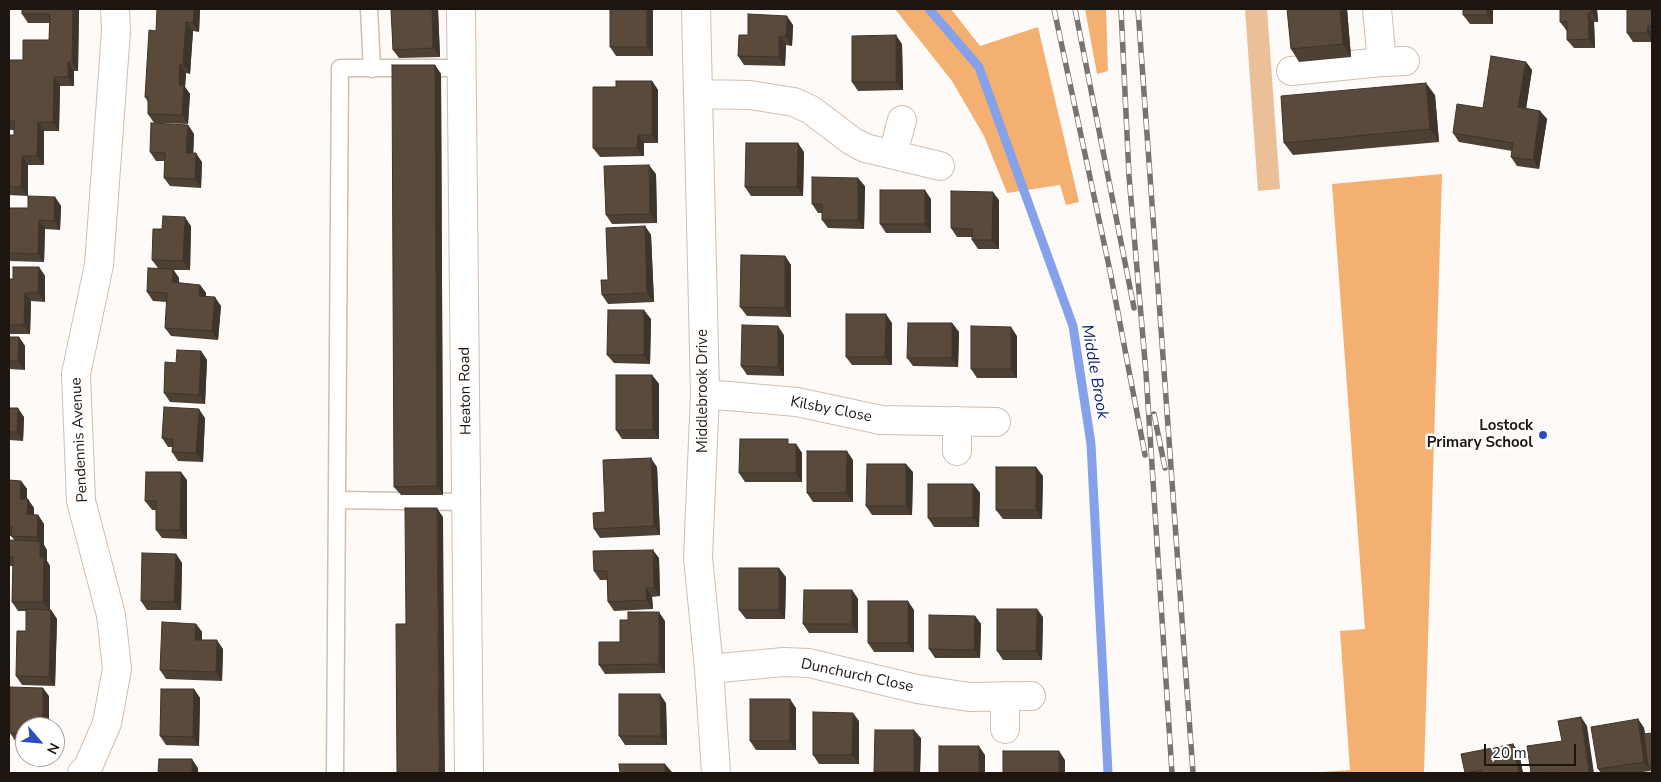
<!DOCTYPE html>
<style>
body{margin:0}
#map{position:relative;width:1661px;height:782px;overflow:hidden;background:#fefaf7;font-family:"Nunito Sans",sans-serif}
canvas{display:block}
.frame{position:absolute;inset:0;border:10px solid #1c1510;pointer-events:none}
.north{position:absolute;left:15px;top:717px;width:50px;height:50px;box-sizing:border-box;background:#fff;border:1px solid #a4a19f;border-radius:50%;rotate:117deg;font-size:14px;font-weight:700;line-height:20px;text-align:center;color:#1c1510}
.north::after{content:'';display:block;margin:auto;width:18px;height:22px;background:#2c4dbc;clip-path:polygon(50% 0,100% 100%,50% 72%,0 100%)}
.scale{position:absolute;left:1484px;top:744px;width:92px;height:22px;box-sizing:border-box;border:2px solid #1c1510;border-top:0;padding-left:6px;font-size:15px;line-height:18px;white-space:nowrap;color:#1c1510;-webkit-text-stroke:4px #fff;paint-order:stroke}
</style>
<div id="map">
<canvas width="1661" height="782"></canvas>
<div class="frame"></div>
<div class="north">N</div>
<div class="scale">20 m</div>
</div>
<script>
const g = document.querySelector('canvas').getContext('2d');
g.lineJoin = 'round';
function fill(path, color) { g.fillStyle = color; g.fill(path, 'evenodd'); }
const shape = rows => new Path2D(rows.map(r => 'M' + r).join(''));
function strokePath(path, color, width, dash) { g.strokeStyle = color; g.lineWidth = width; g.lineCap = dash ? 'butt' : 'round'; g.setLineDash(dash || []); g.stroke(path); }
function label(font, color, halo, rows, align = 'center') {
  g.font = font + ' "Nunito Sans",sans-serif'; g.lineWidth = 5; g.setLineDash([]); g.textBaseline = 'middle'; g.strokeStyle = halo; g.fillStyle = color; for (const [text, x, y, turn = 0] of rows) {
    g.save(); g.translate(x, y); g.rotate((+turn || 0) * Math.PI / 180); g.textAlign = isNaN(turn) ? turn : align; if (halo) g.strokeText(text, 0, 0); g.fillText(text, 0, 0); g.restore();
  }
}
fill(shape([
 [1245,9,1267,9,1280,189,1258,191]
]), '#ebc099');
fill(shape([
 [895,9,951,9,980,46,1038,27,1079,202,1066,205,1060,185,1007,193,984,136,952,81],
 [1085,9,1106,9,1108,71,1097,74],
 [1442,174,1424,773,1307,773,1350,770,1340,631,1365,629,1332,184]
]), '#f4b071');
strokePath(shape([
 [929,9,979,67,1073,326,1091,444,1108,773]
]), '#84a1ea', 9);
const lane = shape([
 [369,9,372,69],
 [337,500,467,502],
 [335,773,340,68,462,68]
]);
const street = shape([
 [461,9,469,773],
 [696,9,705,394,698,557,709,669,716,773],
 [1382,62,1405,61],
 [1291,71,1382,62,1377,9],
 [698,94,750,95,794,102,811,110,852,141,865,148,940,166],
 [893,154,902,120],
 [705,394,797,402,881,420,996,422],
 [957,451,957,421],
 [709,669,784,662,809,663,917,689,969,697,1031,696],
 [1005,696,1005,729],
 [82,773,88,767,107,723,117,669,111,615,81,501,76,374,99,265,116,31,115,9]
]);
strokePath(lane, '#d0beae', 19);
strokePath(street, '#d0beae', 30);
strokePath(lane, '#fff', 16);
strokePath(street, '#fff', 28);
const rail = shape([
 [1054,9,1110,271,1145,455],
 [1075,9,1134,308],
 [1121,9,1129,176,1146,373,1172,773],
 [1138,9,1193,773],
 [1154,414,1165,468]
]);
strokePath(rail, '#78736f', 5.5);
strokePath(rail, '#fff', 4, [11]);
fill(shape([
 [22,9,79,9,78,71,74,71,74,86,60,86,59,131,44,131,44,165,28,165,28,196,9,195,9,135,14,135,14,130,9,130,9,60,23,60,49,40,50,23,28,23,22,14],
 [200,9,199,32,193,31,190,74,186,73,185,87,190,94,188,124,154,123,148,114,148,102,145,97,156,31],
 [391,9,438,9,440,57,399,58,393,50],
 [610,9,652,9,653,11,653,56,616,56,610,47],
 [1347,9,1351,57,1299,62,1291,49],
 [1463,9,1493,9,1493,24,1470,24,1463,15],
 [1560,9,1597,9,1598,22,1594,22,1595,48,1574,48,1567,40,1567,31,1560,22],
 [1652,9,1652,42,1633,42,1627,33],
 [793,25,792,46,786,45,785,66,744,65,738,56,748,35],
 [902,44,903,90,858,91,852,82],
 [1526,62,1532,70,1526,108,1540,111,1547,119,1539,169,1517,166,1511,157,1512,151,1459,142,1453,133,1483,108],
 [435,65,441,74,443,495,401,495,394,487],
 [652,81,658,90,658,143,644,143,644,156,600,157,593,148,616,87],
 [1435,95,1439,142,1293,155,1284,143],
 [188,125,194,134,193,153,202,162,201,188,170,186,164,178,165,161,156,161,150,152],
 [804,152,803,196,751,196,745,187],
 [656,174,657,223,612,224,606,215],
 [865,186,864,229,828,228,822,220,822,213,818,213,812,204],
 [55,197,61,206,60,230,45,229,44,262,9,261,9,208,28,208],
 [931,199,931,233,886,233,880,224],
 [999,200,999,249,978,249,972,240,972,237,957,237,951,228],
 [191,226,190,270,173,270,179,278,179,283,200,285,206,293,206,296,221,306,218,340,171,336,165,328,167,302,153,301,147,292,158,268,152,260,162,229],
 [645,226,651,235,654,302,608,304,602,295,608,280],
 [785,256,791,265,791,317,747,316,740,307],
 [39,267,45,276,45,302,31,301,30,334,9,334,9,279,13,279],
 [651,319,650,364,614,363,607,355],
 [892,323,892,365,852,365,846,357],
 [952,323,959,332,958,367,913,366,907,358],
 [784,335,784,376,747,375,741,366],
 [1017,336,1017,378,977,378,971,369],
 [9,337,19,337,25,346,25,370,9,369,9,385],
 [201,351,207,360,205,404,170,402,164,393],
 [652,375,659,384,659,439,622,439,616,430],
 [9,408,24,417,23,441,9,440],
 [205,418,203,462,178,461,172,452,172,447,168,447,162,438],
 [791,444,796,444,802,453,802,482,745,482,739,473],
 [853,460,853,502,813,502,807,493],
 [657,467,660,535,600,538,594,529,605,512],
 [913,472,912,515,872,515,866,506],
 [1043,476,1042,519,1003,519,996,510],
 [9,480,21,481,27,489,27,499,34,508,34,515,38,515,44,524,44,545,47,550,47,561,50,566,50,610,51,610,57,619,55,686,22,685,16,676,26,631,26,611,18,611,12,602,13,566,9,566,9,540,15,541,11,536,9,536],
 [187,480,187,539,162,538,156,530,156,510,152,510,145,501],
 [973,484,980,493,979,527,934,527,928,518],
 [176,554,182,563,181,610,147,610,141,601],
 [659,558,660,596,652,597,653,609,614,611,608,602,607,580,600,580,594,571],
 [786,577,785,619,746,619,739,610],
 [852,590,858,599,858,633,809,633,803,624],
 [914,610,914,652,874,652,868,643],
 [975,616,981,624,980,658,935,658,929,649],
 [1043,617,1042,660,1003,660,997,651],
 [665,621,665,673,605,674,599,665,620,642],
 [196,624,202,632,202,640,223,649,222,681,166,679,160,670],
 [194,689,200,698,199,746,166,745,160,736],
 [49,696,49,727,25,727,25,742,16,742,10,733],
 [666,703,667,745,625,745,619,736],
 [796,708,796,750,756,750,750,741],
 [1638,719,1644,728,1645,734,1652,733,1652,772,1650,769,1651,771,1634,773,1601,773,1598,769],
 [859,721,859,764,819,764,813,755],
 [921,738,920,773,875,773,874,772],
 [1513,744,1519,753,1523,773,1465,773]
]), '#4d4034');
fill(shape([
 [73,9,79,9,78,71,72,62],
 [194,9,200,9,199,32,193,23],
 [432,9,438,9,440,57,433,48],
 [647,9,652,9,653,11,653,56,647,47],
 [1340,9,1347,9,1351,57,1343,44],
 [1487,9,1493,9,1493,24,1487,15],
 [1591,9,1597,9,1598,22,1592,13],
 [1588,13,1594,22,1595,48,1589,39],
 [787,16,793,25,792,46,786,37],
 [186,22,193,31,190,74,183,65],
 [1648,26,1652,33,1652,40,1647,33],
 [896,35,902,44,903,90,896,82],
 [779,36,786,45,785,66,779,57],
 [68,62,74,71,74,86,68,77],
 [1526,62,1532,70,1525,116,1518,107],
 [180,64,186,73,185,87,190,94,188,124,182,115,179,85],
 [435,65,441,74,443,495,437,486],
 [54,77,60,86,59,131,53,122],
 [652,81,658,90,658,143,652,135],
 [1426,83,1435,95,1439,142,1430,129],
 [1540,111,1547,119,1539,169,1533,160],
 [38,122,44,131,44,165,37,156],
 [188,125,194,134,193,162,186,153],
 [638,135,644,143,644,156,637,148],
 [798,143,804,152,803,196,797,187],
 [196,153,202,162,201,188,195,179],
 [22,156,28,165,28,196,21,187],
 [649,165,656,174,657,223,650,214],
 [858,178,865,186,864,229,858,220],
 [925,190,931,199,931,233,925,224],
 [993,192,999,200,999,249,992,240],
 [55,197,61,206,60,230,54,221],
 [185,217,191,226,190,270,183,261],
 [39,220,45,229,44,262,38,254],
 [645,226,651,235,654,302,647,293],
 [785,256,791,265,791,317,785,308],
 [39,267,45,276,45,302,38,293],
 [173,269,179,278,178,291,172,282],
 [200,285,206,293,206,305,199,296],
 [25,293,31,301,30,334,24,325],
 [215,297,221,306,218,340,212,331],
 [644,310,651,319,650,364,644,355],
 [886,314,892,323,892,365,885,357],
 [952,323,959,332,958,367,952,358],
 [778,326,784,335,784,376,778,367],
 [1011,327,1017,336,1017,378,1011,369],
 [19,337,25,346,25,370,18,361],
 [201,351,207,360,205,404,199,395],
 [652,375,659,384,659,439,653,430],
 [18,408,24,417,23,441,17,432],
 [199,409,205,418,203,462,196,453],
 [796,444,802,453,802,482,796,473],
 [847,451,853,460,853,502,846,493],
 [651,458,657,467,660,535,654,526],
 [906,464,913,472,912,515,906,506],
 [1036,467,1043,476,1042,519,1036,510],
 [181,472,187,480,187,539,180,530],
 [21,481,27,489,26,508,20,499],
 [973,484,980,493,979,527,973,518],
 [28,499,34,508,33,523,27,514],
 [437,508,443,517,445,773,439,773],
 [38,515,44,524,44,545,47,550,47,561,50,566,50,611,43,602,40,557,40,541,37,537],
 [653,550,659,558,660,596,654,588],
 [176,554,182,563,181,610,174,602],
 [779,568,786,577,785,619,779,610],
 [646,588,652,597,653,609,647,600],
 [852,590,858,599,858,633,852,624],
 [908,601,914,610,914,652,908,643],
 [1037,609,1043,617,1042,660,1036,651],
 [51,610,57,619,55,686,49,677],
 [659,612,665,621,665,673,659,664],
 [975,616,981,624,980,658,974,650],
 [196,624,202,632,202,648,195,640],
 [217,640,223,649,222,681,216,672],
 [43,688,49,696,49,727,43,727],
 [194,689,200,698,199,746,193,737],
 [660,694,666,703,667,745,661,736],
 [790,699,796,708,796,750,790,741],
 [853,713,859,721,859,764,852,755],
 [1581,717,1587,726,1594,773,1589,773],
 [1638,719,1644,728,1650,766,1648,766,1651,771,1644,762],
 [914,730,921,738,920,773,915,773,914,772],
 [1513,744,1519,753,1523,773,1519,773],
 [979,746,985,755,985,773,979,773],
 [1059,751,1065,760,1065,773,1059,773],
 [192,759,198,768,198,773,192,773],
 [665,764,672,772,672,773,665,773]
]), '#3e342a');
const building = shape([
 [22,9,73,9,72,62,68,62,68,77,54,77,53,122,38,122,37,156,22,156,21,187,9,187,9,135,14,135,14,121,9,121,9,60,23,60,23,40,49,40,50,14,22,14,22,9],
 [157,9,194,9,193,23,186,22,183,65,180,64,179,85,184,85,182,115,148,114,148,97,145,97,149,30,156,31,157,9],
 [391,9,432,9,433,48,393,50,391,9],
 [610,9,647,9,647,47,610,47,610,9],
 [1287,9,1340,9,1343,44,1291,49,1287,9],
 [1463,9,1487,9,1487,15,1463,15,1463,9],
 [1560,9,1591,9,1592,13,1588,13,1589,39,1567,40,1567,21,1560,22,1560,9],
 [1627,9,1652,9,1652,26,1648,26,1647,33,1627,33,1627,9],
 [748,14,787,16,786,37,779,36,779,57,738,56,739,35,748,35,748,14],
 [896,35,896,82,852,82,852,36,896,35],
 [1491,56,1526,62,1518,107,1540,111,1533,160,1511,157,1513,143,1453,133,1457,104,1483,108,1491,56],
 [392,65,435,65,437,486,394,487,392,65],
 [616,81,652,81,652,135,638,135,637,148,593,148,593,87,616,87,616,81],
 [1426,83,1430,129,1284,143,1281,96,1426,83],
 [151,123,188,125,186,153,196,153,195,179,164,178,165,153,150,152,151,123],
 [746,143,798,143,797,187,745,187,746,143],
 [649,165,650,214,606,215,604,166,649,165],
 [812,177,858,178,858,220,822,220,822,204,812,204,812,177],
 [880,190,925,190,925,224,880,224,880,190],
 [951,191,993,192,992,240,972,240,972,229,951,228,951,191],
 [28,196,55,197,54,221,39,220,38,254,9,253,9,208,28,208,28,196],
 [163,216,185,217,183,261,152,260,153,229,162,229,163,216],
 [645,226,647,293,602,295,601,280,608,280,606,228,645,226],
 [741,255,785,256,785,308,740,307,741,255],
 [13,267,39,267,38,293,25,293,24,325,9,325,9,279,13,279,13,267],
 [148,268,173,269,172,282,200,285,199,296,215,297,212,331,165,328,167,293,147,292,148,268],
 [608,310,644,310,644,355,607,355,608,310],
 [846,314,886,314,885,357,846,357,846,314],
 [908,323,952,323,952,358,907,358,908,323],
 [742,325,778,326,778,367,741,366,742,325],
 [971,326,1011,327,1011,369,971,369,971,326],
 [9,337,19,337,18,361,9,361,9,337],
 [177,350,201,351,199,395,164,393,165,362,176,363,177,350],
 [616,375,652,375,653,430,616,430,616,375],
 [164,407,199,409,196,453,172,452,173,439,162,438,164,407],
 [9,408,18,408,17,432,9,432,9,408],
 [740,439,788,439,788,444,796,444,796,473,739,473,740,439],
 [807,451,847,451,846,493,807,493,807,451],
 [651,458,654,526,594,529,593,513,605,512,603,460,651,458],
 [867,464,906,464,906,506,866,506,867,464],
 [996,467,1036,467,1036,510,996,510,996,467],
 [146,472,181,472,180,530,156,530,156,501,145,501,146,472],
 [9,480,21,481,20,499,28,499,27,514,38,515,37,537,11,536,12,527,9,527,9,480],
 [928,484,973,484,973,518,928,518,928,484],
 [405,508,437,508,439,773,397,773,396,624,406,624,405,508],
 [9,540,40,541,40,557,44,557,43,602,12,602,13,557,9,557,9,540],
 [653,550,654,588,646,588,647,600,608,602,607,571,594,571,593,551,653,550],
 [142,553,176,554,174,602,141,601,142,553],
 [739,568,779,568,779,610,739,610,739,568],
 [804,590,852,590,852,624,803,624,804,590],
 [868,601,908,601,908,643,868,643,868,601],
 [26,609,51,610,49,677,16,676,17,631,26,631,26,609],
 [997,609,1037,609,1036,651,997,651,997,609],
 [628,612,659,612,659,664,599,665,599,642,620,642,620,620,628,620,628,612],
 [929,615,975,616,974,650,929,649,929,615],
 [162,622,196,624,195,640,217,640,216,672,160,670,162,622],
 [10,687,43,688,43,727,25,727,25,733,10,733,10,687],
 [161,689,194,689,193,737,160,736,161,689],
 [619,694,660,694,661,736,619,736,619,694],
 [750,699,790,699,790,741,750,741,750,699],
 [813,712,853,713,852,755,813,755,813,712],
 [1581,717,1589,773,1553,773,1553,772,1547,773,1531,773,1527,746,1562,741,1558,721,1581,717],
 [1638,719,1644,762,1598,769,1591,727,1638,719],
 [875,730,914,730,914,772,874,772,875,730],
 [1652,733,1652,765,1648,766,1644,734,1652,733],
 [1513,744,1519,773,1481,773,1481,770,1465,773,1461,754,1513,744],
 [939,746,979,746,979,773,939,773,939,746],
 [1003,751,1059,751,1059,773,1003,773,1003,751],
 [159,759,192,759,192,773,158,773,159,759],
 [619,764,665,764,665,773,620,773,619,764]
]);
fill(building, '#594a3c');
strokePath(building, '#3e342a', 1);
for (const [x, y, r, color] of [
 [1543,435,5,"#2c4dbc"]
]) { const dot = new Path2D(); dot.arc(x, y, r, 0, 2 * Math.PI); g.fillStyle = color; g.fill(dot); strokePath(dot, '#fff', 2); }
label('15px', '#1c1510', '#fff', [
 ["Heaton Road",466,391,-91],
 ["Middlebrook Drive",703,391,-90],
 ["Kilsby Close",831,410,11],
 ["Pendennis Avenue",80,440,-93],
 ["Dunchurch Close",857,676,12]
]);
label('bold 15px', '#1c1510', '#fff', [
 ["Lostock",1533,426],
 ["Primary School",1533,443]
], 'right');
label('italic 16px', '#0c1c6f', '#fff', [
 ["Middle Brook",1094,372,80]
]);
</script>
